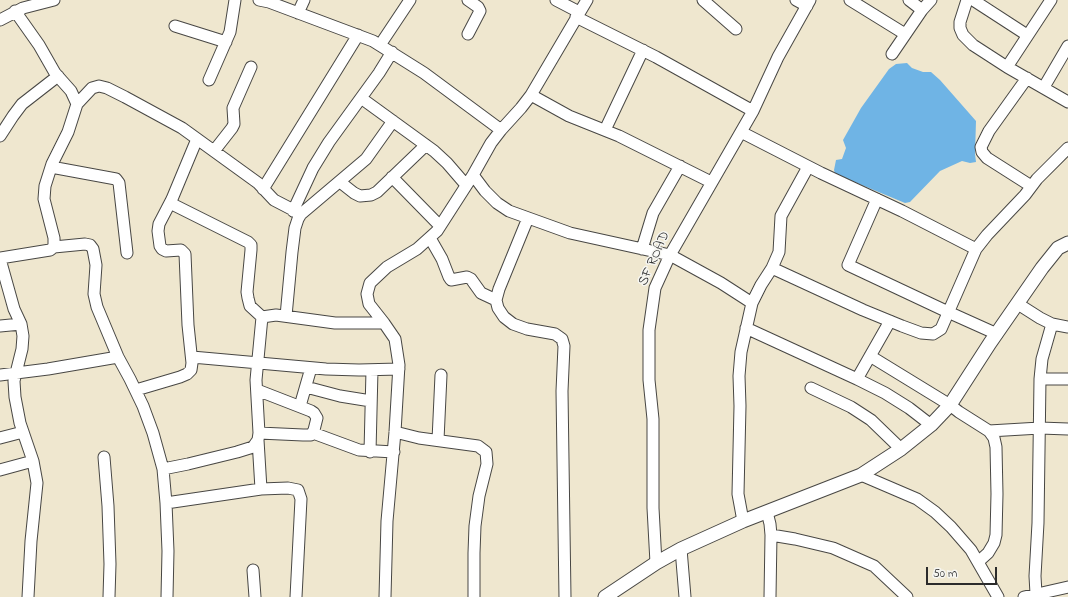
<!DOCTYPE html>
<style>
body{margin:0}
#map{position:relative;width:1068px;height:597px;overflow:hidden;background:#efe7cf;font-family:"Indie Flower",sans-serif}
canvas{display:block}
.scale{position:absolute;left:926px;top:567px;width:71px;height:18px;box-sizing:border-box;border:2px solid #2b2b2b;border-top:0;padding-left:5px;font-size:12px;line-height:14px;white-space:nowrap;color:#2b2b2b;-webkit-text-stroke:3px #f6f6f2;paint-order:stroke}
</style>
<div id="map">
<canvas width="1068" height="597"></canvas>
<div class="scale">50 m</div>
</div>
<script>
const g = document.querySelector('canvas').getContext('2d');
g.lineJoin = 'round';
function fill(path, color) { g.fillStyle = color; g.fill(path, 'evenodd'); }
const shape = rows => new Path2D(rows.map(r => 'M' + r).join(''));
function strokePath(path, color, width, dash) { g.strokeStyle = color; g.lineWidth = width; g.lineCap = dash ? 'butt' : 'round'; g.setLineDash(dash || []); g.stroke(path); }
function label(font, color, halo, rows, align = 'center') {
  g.font = font + ' "Indie Flower",sans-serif'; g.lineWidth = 3; g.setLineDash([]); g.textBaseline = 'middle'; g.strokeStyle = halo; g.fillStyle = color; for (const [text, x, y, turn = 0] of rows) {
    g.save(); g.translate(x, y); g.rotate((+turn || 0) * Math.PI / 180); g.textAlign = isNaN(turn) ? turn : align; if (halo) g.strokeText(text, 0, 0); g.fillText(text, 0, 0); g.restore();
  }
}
fill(shape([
 [907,63,912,68,923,72,931,72,940,80,976,121,975,154,976,162,970,163,962,161,940,171,910,202,905,203,840,176,835,174,834,170,836,160,842,159,846,148,843,140,861,108,889,69,896,64]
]), '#6fb4e5');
const minor = shape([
 [259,0,269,2,373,41,424,73,501,130],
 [556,0,579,12],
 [703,0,736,29],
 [796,0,807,6],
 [850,0,905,34],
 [909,0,922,10],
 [967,0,960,22,960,28,963,35,973,45,1007,67,1068,102],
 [973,0,1027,35],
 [298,13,304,0],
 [576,17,656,57,753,111],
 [0,20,23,8,54,0],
 [175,26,226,42],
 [468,34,480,11,478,7,468,0],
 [380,45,410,0],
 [892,54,922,10,931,0],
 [1007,67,1051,0],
 [1027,78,989,131,981,147,982,152,987,158,1031,186],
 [209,80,230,32,235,0],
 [1044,87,1068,46],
 [531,95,569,116,619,136,711,182],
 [361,98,434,151,447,163,466,185],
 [77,104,92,88,99,86,107,88,125,97,182,128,258,183,274,200,301,214],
 [605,130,643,50],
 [741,132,821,173,902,211,976,249],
 [0,136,13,116,22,104,58,76],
 [214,151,232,128,234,124,233,108,251,67],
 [51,167,116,179,119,183,127,253],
 [473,175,485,191,497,203,509,211,570,233,670,255,721,283,752,303],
 [392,177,440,226],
 [340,182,354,193,360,196,371,195,377,192,426,145],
 [263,189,358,35],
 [877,199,848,265,948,312,997,334],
 [170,203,248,242,251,245,251,250,247,292,248,298,250,306,262,317],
 [293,211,313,168,329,142,379,73,392,52],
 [528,218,499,289,496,300,498,308,504,317,513,324,527,329,555,334,562,339,564,346,562,391,565,597],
 [430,238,442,259,449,277,451,280,467,277,471,279,481,293,496,300],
 [54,247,85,244,90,245,93,249,96,265,94,294,97,307,118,357,130,379,143,406,153,433,163,469,188,464,237,452,253,447,258,440,259,433,256,380,262,317,276,315,335,323,384,323],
 [642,249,653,213,680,166],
 [0,258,50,250,54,247,54,238,44,199,45,186,52,164,68,132,77,104,71,91,55,73,39,45,15,11],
 [0,259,14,309,21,324,23,336,22,349,14,381,15,397,20,423,33,461,37,483,31,541,28,597],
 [772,268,779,252,781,216,808,167],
 [1018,304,1040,318,1052,324,1068,327],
 [286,316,292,252,295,228,298,219,301,214,366,159,393,121],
 [0,326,21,324],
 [746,328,857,379,885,393,909,408,931,425],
 [870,356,950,405,959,412,989,431,994,438,996,447,997,494,996,535,994,543,988,553,978,562],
 [192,357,326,369,359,370,399,369],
 [0,375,48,369,118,357],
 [857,379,890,321],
 [1040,379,1068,379],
 [306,387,340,396,371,401],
 [811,388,851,407,871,420,901,449],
 [136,390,180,377,187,374,191,370,192,363,188,325,185,254,181,250,166,251,162,249,160,246,158,231,159,224,172,199,197,139],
 [257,390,311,411,314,413,317,418,314,430,311,435,303,435,259,433],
 [300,406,311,368],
 [989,431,1040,428,1068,429],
 [395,432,419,438,478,446,486,452,487,464,479,496,475,526,474,553,474,597],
 [313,433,359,450,394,452],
 [0,438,23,432],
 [258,440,261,489],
 [438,440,441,375],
 [370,452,372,370],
 [104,457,108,506,110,564,109,597],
 [163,469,166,503,168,551,167,597],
 [0,470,33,461],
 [861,475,917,499,935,512,951,527,971,550,998,597],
 [166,503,261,489,288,488,298,490,301,499,296,597],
 [767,512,770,524,771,535,770,597],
 [743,521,738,494,740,406,739,376,741,352,752,303,761,285,772,268,863,310,902,326,921,333,933,334,941,329,976,249,987,235,1025,195,1037,179,1068,148],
 [771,535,795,539,833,548,874,566,907,597],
 [681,549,685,597],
 [656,563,653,508,653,419,649,380,649,330,655,288,670,255,753,111,778,57,810,0],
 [253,570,255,597],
 [1036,594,1035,576,1038,523,1040,379,1042,359,1052,324],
 [385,597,387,521,395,432,399,365,395,339,384,323,369,304,367,294,370,283,387,267,417,249,437,231,473,175,491,143,501,130,521,108,531,95,587,0],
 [1024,597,1068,587]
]);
const tertiary = shape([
 [605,597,656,563,681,549,743,521,861,475,901,449,931,425,950,405,990,343,1042,268,1058,248,1068,243]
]);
strokePath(minor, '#484744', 13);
strokePath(tertiary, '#484744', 15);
strokePath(minor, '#fff', 11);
strokePath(tertiary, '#fff', 13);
label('14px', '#2b2b2b', '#f6f6f2', [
 ["SF ROAD",655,259,-66]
]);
</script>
